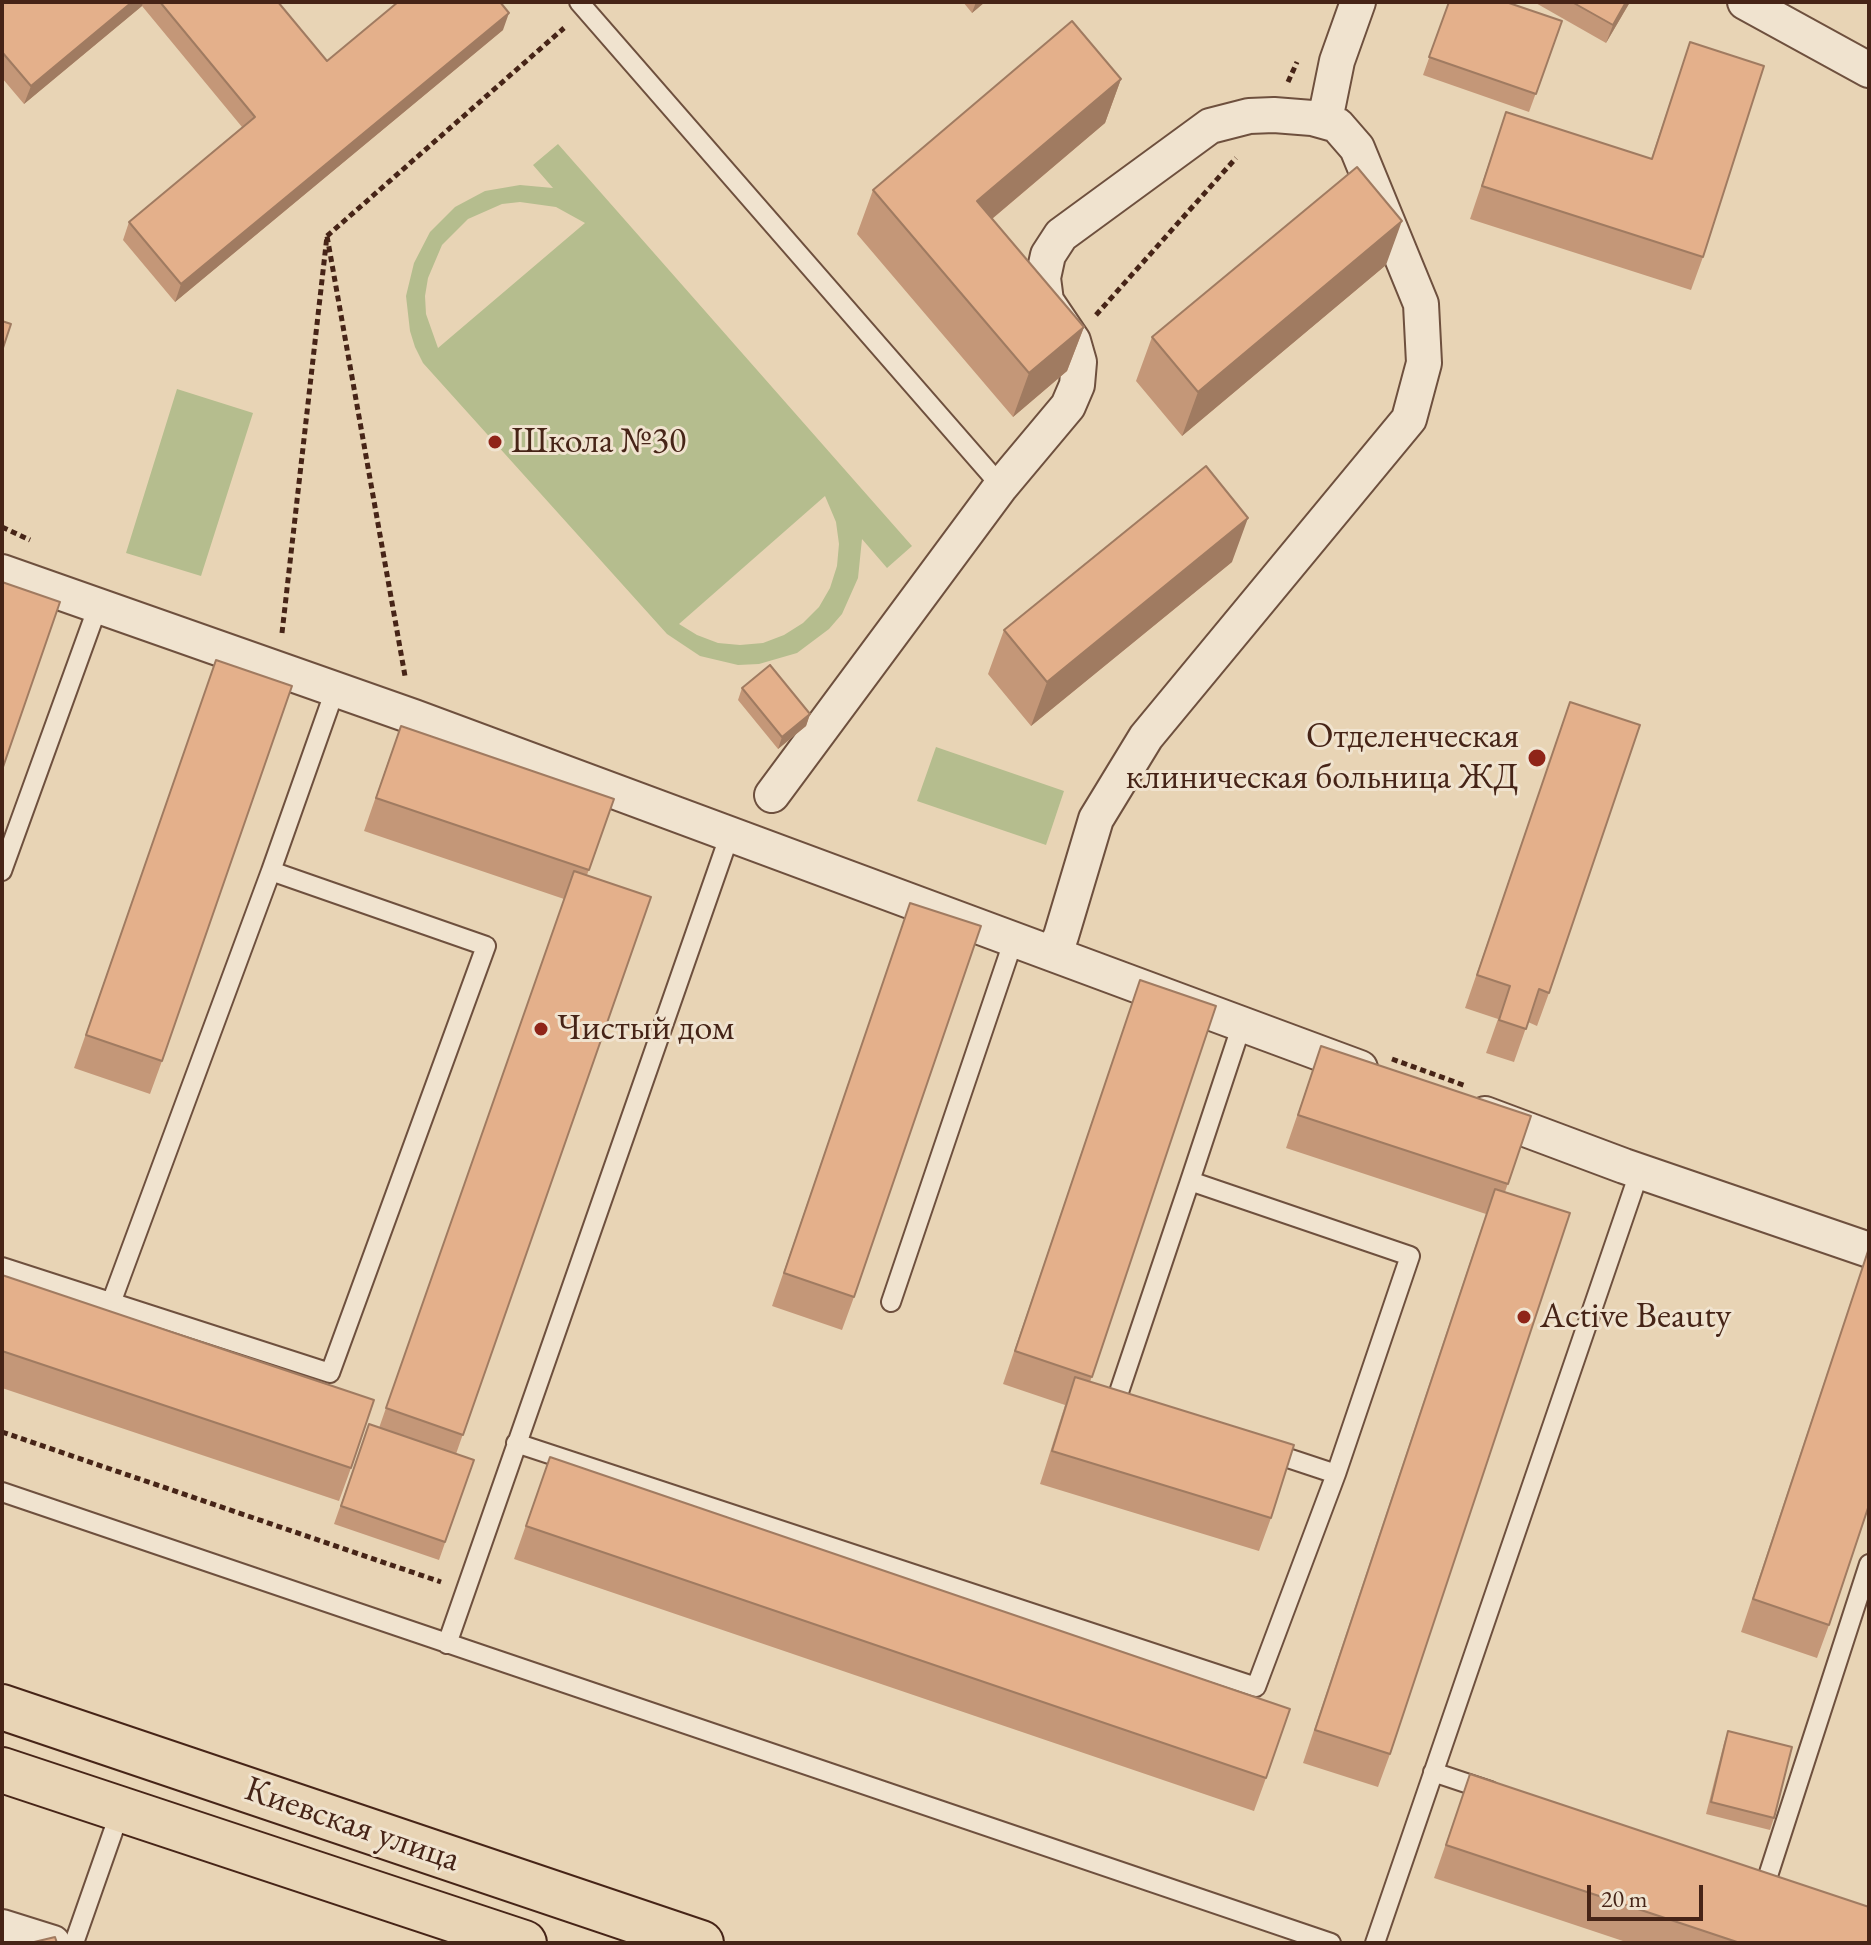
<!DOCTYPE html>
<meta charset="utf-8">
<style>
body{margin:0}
#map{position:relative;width:1871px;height:1945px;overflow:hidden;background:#e8d4b5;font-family:"EB Garamond",serif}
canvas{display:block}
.frame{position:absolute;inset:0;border:4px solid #462417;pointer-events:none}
.scale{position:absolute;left:1587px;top:1885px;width:116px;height:36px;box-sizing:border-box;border:4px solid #462417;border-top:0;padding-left:10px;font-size:24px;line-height:28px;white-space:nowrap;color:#462417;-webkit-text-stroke:6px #f0e3cf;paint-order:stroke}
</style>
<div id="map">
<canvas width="1871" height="1945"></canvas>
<div class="frame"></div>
<div class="scale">20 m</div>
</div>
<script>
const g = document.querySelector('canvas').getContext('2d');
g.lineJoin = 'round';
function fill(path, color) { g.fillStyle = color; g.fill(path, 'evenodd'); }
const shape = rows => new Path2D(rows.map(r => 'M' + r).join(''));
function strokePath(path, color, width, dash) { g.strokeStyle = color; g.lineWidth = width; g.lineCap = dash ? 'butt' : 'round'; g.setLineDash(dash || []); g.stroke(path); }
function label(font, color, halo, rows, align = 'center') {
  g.font = font + ' "EB Garamond",serif'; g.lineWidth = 6; g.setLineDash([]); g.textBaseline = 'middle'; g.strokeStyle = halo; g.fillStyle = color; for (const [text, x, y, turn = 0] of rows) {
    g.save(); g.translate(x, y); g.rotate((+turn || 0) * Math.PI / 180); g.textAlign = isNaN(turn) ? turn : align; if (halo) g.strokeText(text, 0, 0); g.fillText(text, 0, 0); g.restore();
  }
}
fill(shape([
 [558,144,912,546,887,568,862,539,858,578,842,614,829,629,797,653,759,664,738,665,700,656,667,634,423,363,415,347,410,331,406,296,414,263,430,232,455,207,485,191,520,185,553,188,533,165],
 [520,202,556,207,585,223,438,348,426,314,425,296,428,278,442,245,468,219,502,204],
 [825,496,836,522,839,544,837,566,830,588,819,607,803,623,784,635,763,643,740,645,718,643,697,635,679,624],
 [177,389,253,413,201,576,126,553],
 [936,747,1064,791,1046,845,917,801]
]), '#b5bd8e');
const lane = shape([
 [579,2,1001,486],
 [2,871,98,606],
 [1190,1181,1410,1256,1336,1474,1116,1401,1190,1181],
 [1190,1181,1242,1024],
 [2,1267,330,1373,486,946,271,871,335,690],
 [891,1302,1014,939],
 [111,1303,271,871],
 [516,1443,1256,1687,1336,1474],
 [2,1492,1331,1943],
 [447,1644,730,834],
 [1433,1772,1490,1791],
 [1766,1882,1869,1564],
 [74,1943,121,1809],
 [1375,1943,1640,1170]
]);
const street = shape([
 [1745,2,1869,70],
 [1325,120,1337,61,1358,2],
 [2,572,414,717,1360,1068],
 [772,795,1001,486,1068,406,1077,385,1079,362,1073,341,1046,301,1043,278,1048,255,1061,235,1210,126,1249,116,1274,115,1312,118,1337,125,1357,148,1421,304,1424,363,1409,419,1146,737,1096,819,1061,936,1053,954],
 [1485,1114,1624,1166,1869,1250],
 [2,1927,53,1943]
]);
const primary = shape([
 [2,1707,701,1943],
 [2,1770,524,1943]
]);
strokePath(lane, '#6e503e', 22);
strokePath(street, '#6e503e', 38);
strokePath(primary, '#462417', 48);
strokePath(shape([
 [1288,82,1297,62],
 [327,236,564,28],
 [1096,315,1236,158],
 [2,527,30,540],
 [282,633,327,236,405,676],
 [1392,1059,1466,1086],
 [2,1432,441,1582]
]), '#462417', 5, [6, 4]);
strokePath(lane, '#f0e3cf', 18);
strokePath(street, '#f0e3cf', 34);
strokePath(primary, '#e8d4b5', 44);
fill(shape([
 [2,2,278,2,327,61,503,30,175,302,123,240,129,222,242,127,142,6,24,104,2,78],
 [963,2,985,2,972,13],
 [1449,2,1562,21,1529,112,1423,75],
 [1534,2,1630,2,1606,43],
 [1690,42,1703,257,1691,290,1470,219,1506,112,1651,159],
 [1121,79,1105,123,992,219,1084,327,1067,371,1013,417,857,234,873,190],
 [1386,265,1182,436,1136,381,1152,337],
 [1232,562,1031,726,988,674,1004,630],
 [216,660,162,1061,150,1094,74,1068],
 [742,688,810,714,806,726,778,749,738,700],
 [1570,702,1549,993,1537,1026,1528,1022,1514,1062,1486,1053,1498,1019,1465,1008],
 [389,759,614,799,587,875,651,897,456,1454,474,1460,439,1560,334,1524,369,1424,379,1428,564,899,364,831],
 [910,903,854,1297,842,1330,772,1306],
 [1140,980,1216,1006,1090,1382,1271,1518,1259,1551,1040,1484,1065,1405,1003,1384],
 [1321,1046,1531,1116,1505,1192,1390,1754,1378,1787,1303,1763,1486,1214,1286,1148],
 [1869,1247,1829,1625,1817,1658,1741,1632],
 [2,1275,351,1468,339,1501,2,1388],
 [550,1457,1266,1778,1254,1811,514,1559],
 [1728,1731,1774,1818,1770,1830,1706,1814,1724,1743],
 [1470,1774,1869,1943,1629,1943,1434,1878]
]), '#c49778');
fill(shape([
 [132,2,143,2,142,6,24,104,31,86],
 [976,2,985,2,972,13],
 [1626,2,1630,2,1606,43,1613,25],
 [509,13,503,30,175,302,181,284],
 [1121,79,1105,123,961,245,977,201],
 [1402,221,1386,265,1182,436,1198,392],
 [1084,327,1067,371,1013,417,1029,373],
 [1248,518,1232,562,1031,726,1047,682],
 [810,714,806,726,778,749,782,737]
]), '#a07b61');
const building = shape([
 [2,2,132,2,31,86,2,52,2,2],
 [160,2,278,2,327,61,398,2,500,2,509,13,181,284,129,222,255,117,160,2],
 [1449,2,1506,2,1562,21,1536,94,1429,57,1449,2],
 [1572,2,1626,2,1613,25,1572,2],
 [1072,21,1121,79,977,201,1084,327,1029,373,873,190,1072,21],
 [1690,42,1764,66,1703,257,1482,186,1506,112,1652,159,1690,42],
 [1357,167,1402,221,1198,392,1152,337,1357,167],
 [2,321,11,324,2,351,2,321],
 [1206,466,1248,518,1047,682,1004,630,1206,466],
 [2,582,60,602,2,770,2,582],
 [216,660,292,686,162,1061,86,1035,216,660],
 [770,665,810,714,782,737,742,688,770,665],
 [1570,702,1640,725,1549,993,1539,989,1526,1029,1499,1020,1510,986,1477,975,1570,702],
 [401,726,614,799,589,870,376,798,401,726],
 [574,871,651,897,463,1435,386,1408,574,871],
 [910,903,981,926,854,1297,784,1273,910,903],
 [1140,980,1216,1006,1092,1377,1015,1351,1140,980],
 [1321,1046,1531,1116,1508,1184,1298,1115,1321,1046],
 [1495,1189,1570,1213,1390,1754,1315,1730,1495,1189],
 [1869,1248,1869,1505,1829,1625,1753,1599,1869,1248],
 [2,1275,374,1400,351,1468,2,1351,2,1275],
 [1075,1377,1294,1445,1271,1518,1052,1451,1075,1377],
 [369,1424,474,1460,445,1542,341,1506,369,1424],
 [550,1457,1290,1709,1266,1778,526,1526,550,1457],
 [1728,1731,1792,1747,1774,1818,1711,1802,1728,1731],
 [1470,1774,1869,1907,1869,1943,1740,1943,1446,1845,1470,1774],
 [55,1937,57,1943,30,1943,55,1937]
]);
fill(building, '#e4b08b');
strokePath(building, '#a07b61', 2);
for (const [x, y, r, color] of [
 [495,442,8,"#8f2418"],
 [1537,758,10,"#8f2418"],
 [541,1029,8,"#8f2418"],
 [1524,1317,8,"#8f2418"]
]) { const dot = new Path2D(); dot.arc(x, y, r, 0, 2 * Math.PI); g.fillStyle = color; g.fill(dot); strokePath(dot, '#f0e3cf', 3); }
label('36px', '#462417', '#f0e3cf', [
 ["Школа №30",511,442],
 ["Отделенческая",1519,737,"right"],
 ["клиническая больница ЖД",1519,778,"right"],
 ["Чистый дом",557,1029],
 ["Active Beauty",1540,1317]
], 'left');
label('36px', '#462417', '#f0e3cf', [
 ["Киевская улица",352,1825,19]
]);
</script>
